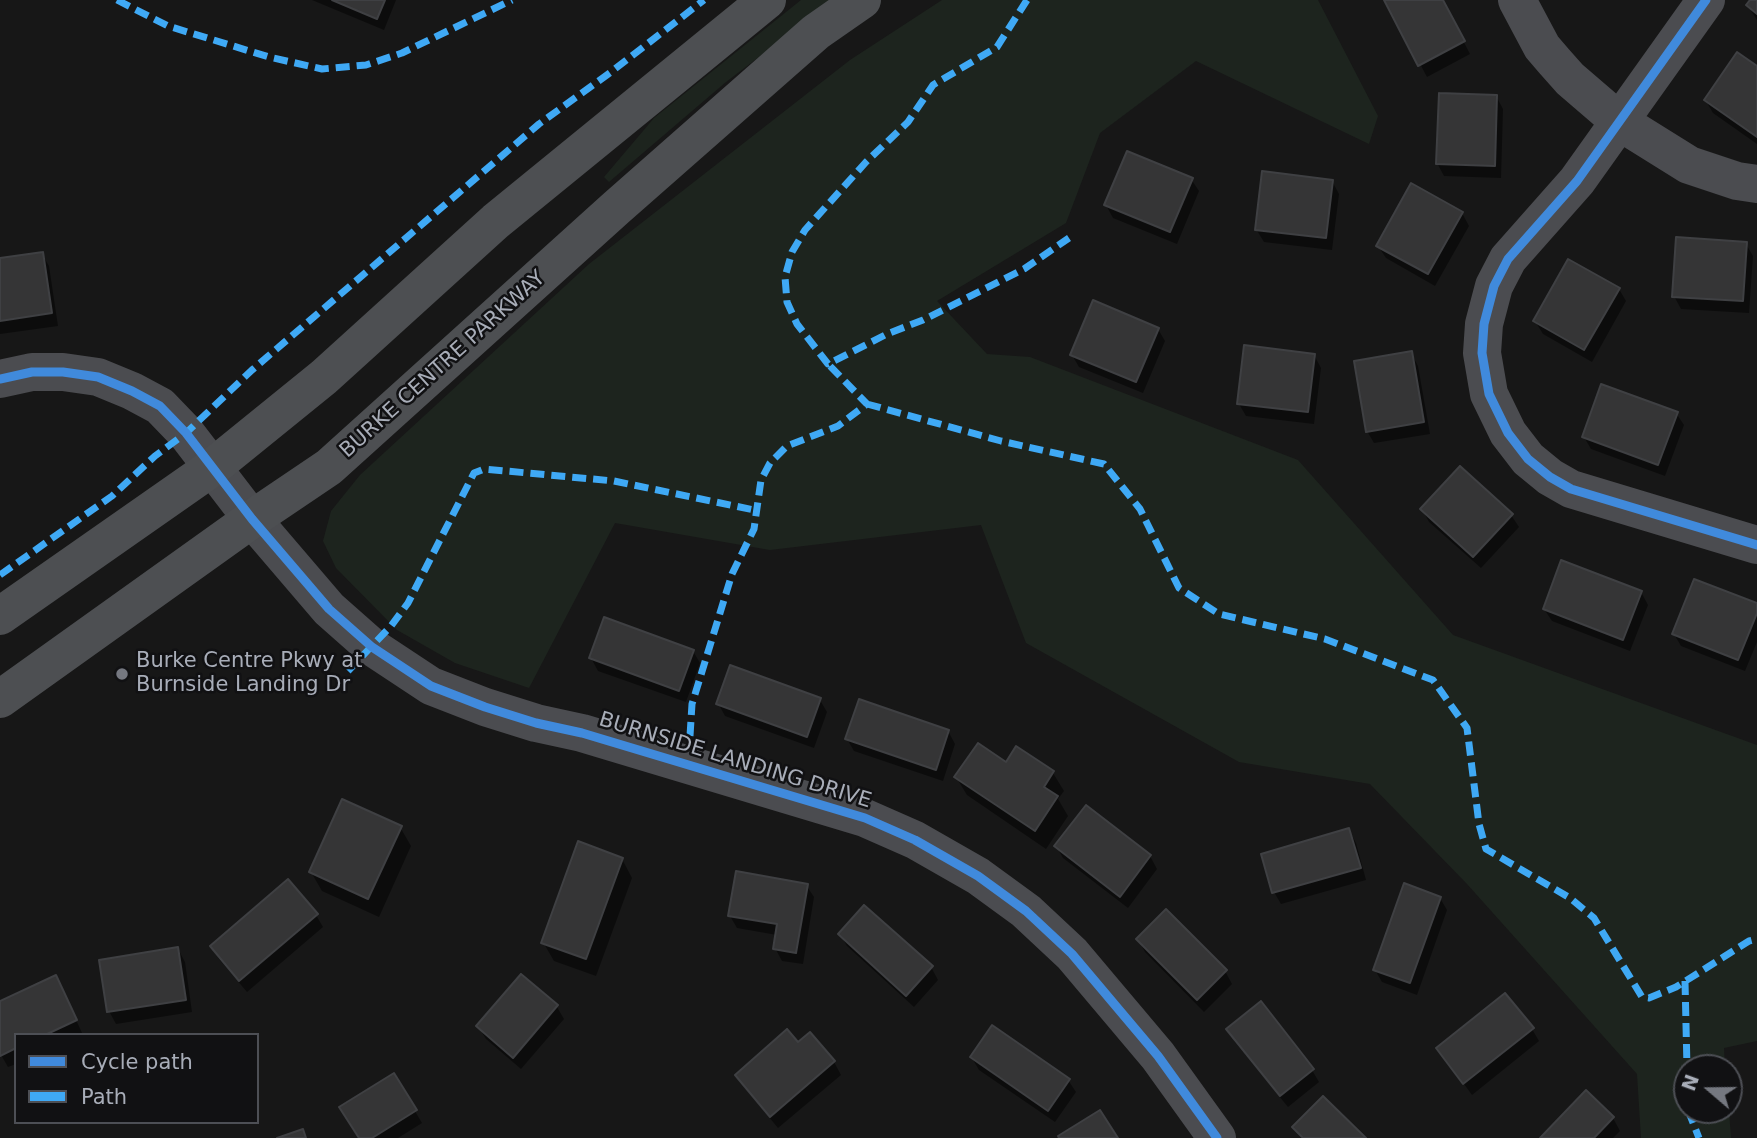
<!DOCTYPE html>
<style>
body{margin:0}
#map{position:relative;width:1757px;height:1138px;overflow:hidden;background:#171717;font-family:"DejaVu Sans",sans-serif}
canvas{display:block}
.legend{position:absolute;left:14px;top:1033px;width:245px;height:91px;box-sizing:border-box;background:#111113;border:2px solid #4d4f55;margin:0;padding:9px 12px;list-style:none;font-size:21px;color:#a8adb8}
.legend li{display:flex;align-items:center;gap:14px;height:35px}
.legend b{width:35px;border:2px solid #4d4f55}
.north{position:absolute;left:1673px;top:1054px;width:70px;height:70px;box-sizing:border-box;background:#111113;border:2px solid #4d4f55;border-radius:50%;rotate:290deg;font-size:19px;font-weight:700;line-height:28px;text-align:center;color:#a8adb8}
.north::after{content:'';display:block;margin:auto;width:24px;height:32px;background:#757880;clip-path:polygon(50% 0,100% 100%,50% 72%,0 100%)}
</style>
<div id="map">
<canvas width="1757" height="1138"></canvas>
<ul class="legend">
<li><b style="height:9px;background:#408adc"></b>Cycle path</li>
<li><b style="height:9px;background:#3fa9f5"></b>Path</li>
</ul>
<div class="north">N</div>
</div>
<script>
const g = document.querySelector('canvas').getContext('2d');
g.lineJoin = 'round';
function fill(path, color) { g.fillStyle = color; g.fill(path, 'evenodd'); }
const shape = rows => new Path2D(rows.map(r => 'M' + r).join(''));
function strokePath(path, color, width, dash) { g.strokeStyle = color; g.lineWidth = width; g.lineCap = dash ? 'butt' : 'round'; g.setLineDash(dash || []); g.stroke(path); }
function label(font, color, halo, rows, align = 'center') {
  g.font = font + ' "DejaVu Sans",sans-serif'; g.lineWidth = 5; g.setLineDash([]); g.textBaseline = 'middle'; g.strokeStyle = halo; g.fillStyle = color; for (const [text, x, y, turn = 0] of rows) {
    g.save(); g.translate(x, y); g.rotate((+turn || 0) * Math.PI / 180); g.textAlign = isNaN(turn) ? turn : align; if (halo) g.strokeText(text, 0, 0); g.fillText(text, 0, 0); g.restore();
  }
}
fill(shape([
 [801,0,834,0,726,82,609,182,604,177,654,118],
 [942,0,1318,0,1378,116,1369,144,1196,61,1100,133,1066,223,937,301,987,354,1030,357,1298,460,1453,635,1757,745,1757,1041,1724,1048,1725,1068,1687,1068,1687,1110,1729,1110,1731,1138,1641,1138,1637,1074,1467,884,1370,784,1239,762,1026,643,981,525,770,550,615,523,529,688,455,663,397,630,336,568,323,541,331,511,360,475,589,264,850,60]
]), '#1d241e');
fill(shape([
 [312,0,396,0,384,30],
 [1386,0,1442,0,1470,54,1427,77],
 [1752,0,1757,0,1757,20,1748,6],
 [1757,68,1757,144,1713,113,1706,101],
 [1496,96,1503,109,1501,178,1444,176,1437,163],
 [1191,179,1199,191,1177,244,1113,218,1106,205],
 [1332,181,1339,194,1332,250,1264,242,1256,229],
 [1462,213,1469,226,1435,286,1386,258,1378,246],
 [1746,244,1753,256,1749,313,1681,309,1674,296],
 [42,254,49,266,58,326,0,334,0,260],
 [1619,289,1626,301,1592,362,1543,334,1535,321],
 [1158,329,1165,341,1143,393,1079,367,1072,355],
 [1411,353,1418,366,1430,434,1374,443,1367,431],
 [1314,355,1321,368,1314,424,1246,416,1239,404],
 [1676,413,1684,425,1665,476,1591,449,1584,437],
 [1422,509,1511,515,1519,527,1481,568,1429,522],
 [1641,592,1648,605,1630,651,1552,621,1544,609],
 [1757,605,1757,642,1745,671,1681,646,1674,634],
 [693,651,700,663,686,702,598,671,591,658],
 [820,700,827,712,814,748,725,716,718,703],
 [948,731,955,744,943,781,854,751,847,739],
 [1006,764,1053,773,1064,791,1058,799,1068,816,1046,849,967,795,956,777],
 [400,827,411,846,379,917,322,891,311,872],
 [1349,830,1356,843,1366,880,1281,904,1274,892],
 [1056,846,1150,856,1157,869,1128,908,1063,858],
 [622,859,632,878,596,976,554,961,543,942],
 [806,885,814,897,803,964,782,961,775,948,777,935,737,928,730,916],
 [1440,898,1447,910,1417,995,1382,982,1375,970],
 [316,915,323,927,247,992,219,959,212,947],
 [840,934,931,967,938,980,914,1007,847,946],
 [1138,939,1225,971,1232,984,1204,1012,1145,952],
 [178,949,185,962,192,1012,116,1024,109,1011],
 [62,989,82,1033,78,1035,16,1035,16,1064,8,1067,0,1053,0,1002],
 [557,1007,564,1019,521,1069,486,1039,478,1026],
 [1228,1029,1312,1070,1319,1082,1288,1107,1235,1042],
 [1532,1029,1539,1041,1472,1095,1438,1048],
 [810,1034,834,1062,841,1075,778,1128,744,1087,737,1075,798,1044],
 [972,1058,1068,1080,1076,1092,1055,1122,979,1070],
 [394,1076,422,1123,398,1138,360,1138],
 [1586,1093,1613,1118,1620,1131,1613,1138,1542,1138]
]), '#0007');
const building = shape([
 [332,0,385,0,377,19,332,0],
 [1384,0,1443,0,1465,41,1418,66,1384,0],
 [1750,0,1757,0,1757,14,1746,5,1750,0],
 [1737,52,1757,66,1757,137,1704,100,1737,52],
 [1439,93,1497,95,1495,166,1436,164,1439,93],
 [1127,151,1193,178,1170,232,1104,205,1127,151],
 [1262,171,1333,180,1326,238,1255,230,1262,171],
 [1411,183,1463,212,1428,274,1376,246,1411,183],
 [1676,237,1747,242,1743,301,1672,297,1676,237],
 [43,252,52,313,0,321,0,258,43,252],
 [1568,259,1620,288,1584,350,1533,321,1568,259],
 [1093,300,1159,328,1136,382,1070,355,1093,300],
 [1244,345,1315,354,1308,412,1237,404,1244,345],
 [1412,351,1424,422,1366,432,1354,361,1412,351],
 [1601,384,1678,412,1658,465,1582,437,1601,384],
 [1460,466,1513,514,1473,557,1420,509,1460,466],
 [1561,560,1642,591,1623,640,1543,609,1561,560],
 [1694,579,1757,603,1757,613,1738,660,1672,634,1694,579],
 [604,617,694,650,679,691,589,658,604,617],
 [730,665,821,698,807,737,716,704,730,665],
 [859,699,949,730,936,770,845,739,859,699],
 [978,743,1006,762,1016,746,1054,771,1044,787,1058,796,1035,831,954,777,978,743],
 [342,799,402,826,368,899,309,872,342,799],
 [1086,805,1151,855,1120,897,1054,846,1086,805],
 [1349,828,1361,868,1272,893,1261,854,1349,828],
 [578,841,623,858,586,959,541,943,578,841],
 [736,871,808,884,796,953,773,949,777,924,728,916,736,871],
 [288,879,318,914,239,981,210,946,288,879],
 [1404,883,1441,897,1410,983,1373,970,1404,883],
 [864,905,933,966,906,996,838,934,864,905],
 [1166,909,1227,970,1197,1000,1136,939,1166,909],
 [178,947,186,1000,107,1012,99,960,178,947],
 [521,974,558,1005,513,1058,476,1026,521,974],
 [56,975,77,1020,45,1035,16,1035,16,1048,0,1056,0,1001,56,975],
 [1505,993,1534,1028,1463,1084,1436,1048,1505,993],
 [1261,1001,1314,1069,1280,1096,1226,1029,1261,1001],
 [992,1025,1070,1079,1048,1111,970,1057,992,1025],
 [787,1029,798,1042,810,1032,835,1061,770,1117,735,1075,787,1029],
 [394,1073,417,1110,372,1138,359,1138,339,1107,394,1073],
 [1586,1090,1614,1117,1594,1138,1540,1138,1586,1090],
 [1323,1096,1366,1138,1303,1138,1292,1127,1323,1096],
 [1100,1110,1118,1138,1059,1138,1058,1136,1100,1110],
 [303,1129,306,1138,277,1138,303,1129]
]);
fill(building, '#353536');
strokePath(building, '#3f4043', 2);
strokePath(shape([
 [1517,0,1542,47,1554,61,1570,79,1620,122,1689,165,1737,181,1757,184],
 [1706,0,1577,181,1508,259,1494,286,1484,324,1482,353,1489,394,1508,433,1528,459,1550,477,1571,489,1757,545],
 [0,379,32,372,63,372,98,377,132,391,160,406,186,433,252,519,329,609,372,647,431,686,485,707,536,723,582,733,865,818,915,840,978,876,1026,911,1072,954,1158,1056,1217,1138]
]), '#4b4c50', 38);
strokePath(shape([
 [0,616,213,467,324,377,496,221,767,0],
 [0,699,252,519,329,467,616,208,816,32,862,0]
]), '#4d4f52', 38);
strokePath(shape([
 [117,0,168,26,269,57,322,69,366,65,402,53,512,0],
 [1027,0,997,47,933,85,908,122,866,162,805,230,792,252,785,277,787,302,797,324,828,364,887,334,923,320,1024,269,1069,238],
 [867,404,1001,441,1104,464,1140,509,1179,588,1219,614,1325,639,1433,680,1467,728,1479,824,1486,849,1570,898,1594,918,1642,997,1649,998,1676,987,1749,941,1757,939],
 [0,575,112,496,155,456,186,433,252,370,539,124,611,72,704,0],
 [348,671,391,626,408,603,474,473,484,469,614,481,759,511],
 [690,736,692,704,732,574,754,529,761,480,770,463,787,446,838,426,867,404,828,364],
 [1685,981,1687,1068],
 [1688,1110,1699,1138]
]), '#3fa9f5', 7, [14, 7]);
strokePath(shape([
 [1706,0,1577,181,1508,259,1494,286,1484,324,1482,353,1489,394,1508,433,1528,459,1550,477,1571,489,1757,545],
 [0,379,32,372,63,372,98,377,132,391,160,406,186,433,252,519,329,609,372,647,431,686,485,707,536,723,582,733,865,818,915,840,978,876,1026,911,1072,954,1158,1056,1217,1138]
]), '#408adc', 9);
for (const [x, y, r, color] of [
 [122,674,7,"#757880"]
]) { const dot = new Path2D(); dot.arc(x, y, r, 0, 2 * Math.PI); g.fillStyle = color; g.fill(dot); strokePath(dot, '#111113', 2.5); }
label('21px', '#a8adb8', '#111113', [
 ["BURKE CENTRE PARKWAY",443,365,-42],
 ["BURNSIDE LANDING DRIVE",735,761,17]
]);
label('21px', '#a8adb8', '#111113', [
 ["Burke Centre Pkwy at",136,662],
 ["Burnside Landing Dr",136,686]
], 'left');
</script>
